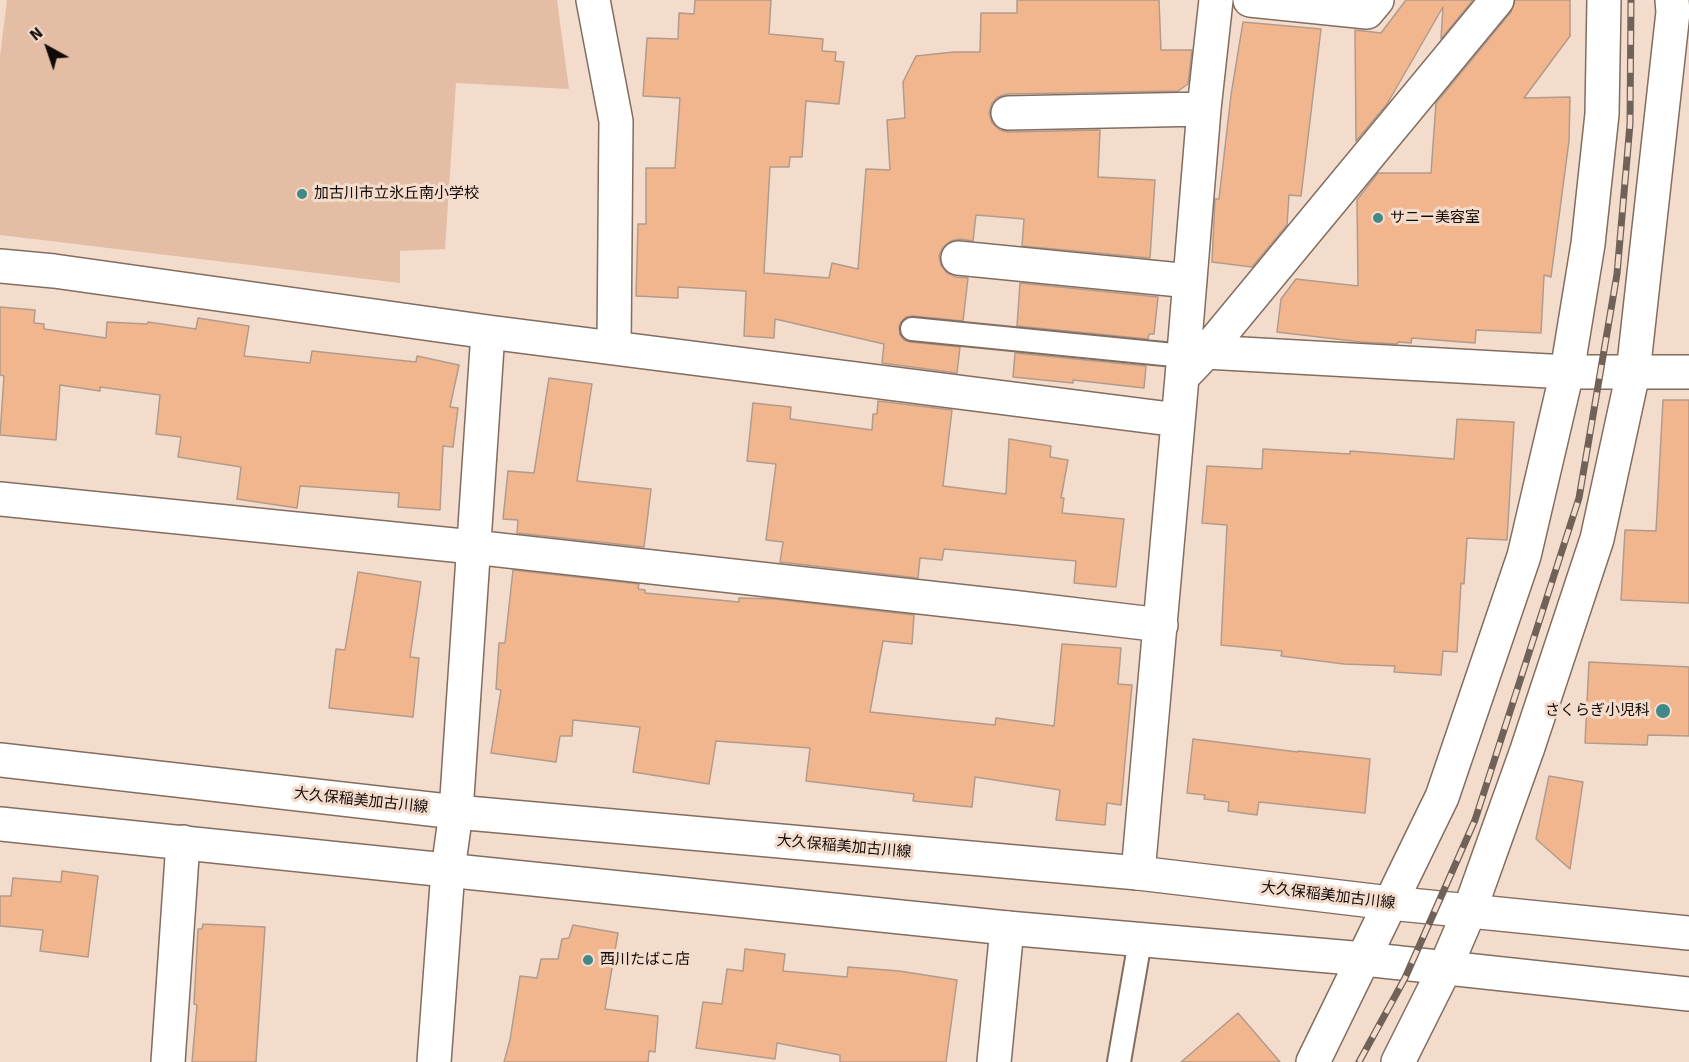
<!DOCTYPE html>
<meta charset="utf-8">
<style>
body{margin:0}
#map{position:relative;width:1689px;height:1062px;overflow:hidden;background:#f4dccd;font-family:Signika,sans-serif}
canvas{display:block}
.north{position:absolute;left:18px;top:18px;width:60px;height:60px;-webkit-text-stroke:4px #f4dccd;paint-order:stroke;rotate:320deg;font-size:16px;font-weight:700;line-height:24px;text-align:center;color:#120a06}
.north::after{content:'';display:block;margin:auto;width:21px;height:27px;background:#120a06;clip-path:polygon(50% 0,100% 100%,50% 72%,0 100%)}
</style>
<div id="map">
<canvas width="1689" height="1062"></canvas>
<div class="north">N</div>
</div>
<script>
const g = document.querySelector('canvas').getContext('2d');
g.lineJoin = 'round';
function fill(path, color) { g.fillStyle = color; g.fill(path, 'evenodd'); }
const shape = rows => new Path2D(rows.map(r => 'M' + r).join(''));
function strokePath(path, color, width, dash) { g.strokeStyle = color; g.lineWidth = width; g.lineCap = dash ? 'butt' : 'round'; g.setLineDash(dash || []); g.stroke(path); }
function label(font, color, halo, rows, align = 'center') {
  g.font = font + ' Signika,"Noto Sans JP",sans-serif'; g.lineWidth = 6; g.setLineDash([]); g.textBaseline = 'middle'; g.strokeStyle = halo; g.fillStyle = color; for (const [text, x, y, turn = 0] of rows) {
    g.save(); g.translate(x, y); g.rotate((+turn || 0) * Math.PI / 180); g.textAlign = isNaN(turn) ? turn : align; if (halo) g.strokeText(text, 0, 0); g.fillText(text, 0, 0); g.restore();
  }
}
fill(shape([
 [7,0,557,0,569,89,456,83,445,249,400,251,400,283,0,235,0,56]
]), '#e3bda4');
const building = shape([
 [695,0,771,0,769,34,823,39,822,51,836,52,835,61,844,62,839,104,806,101,802,157,790,157,789,167,770,167,764,273,829,278,832,263,858,269,866,169,890,170,887,120,905,118,903,82,916,56,954,52,980,52,981,13,1017,13,1017,0,1159,0,1161,50,1192,50,1188,84,1178,91,1007,94,998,97,992,103,989,113,992,123,1000,130,1008,132,1100,130,1098,177,1155,180,1150,258,1022,246,1024,219,976,215,973,241,960,239,951,241,943,247,939,256,941,265,947,273,956,277,968,278,963,321,913,316,906,317,901,322,899,327,900,335,904,340,910,342,960,347,957,373,882,363,884,344,775,319,774,338,744,336,746,291,678,287,678,298,636,296,638,224,646,224,646,168,675,168,680,98,643,96,647,38,678,39,679,13,694,14,695,0],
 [1406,0,1473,0,1441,39,1443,7,1387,104,1356,141,1355,30,1381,33,1406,0],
 [1515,0,1570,0,1570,36,1524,98,1570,97,1569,141,1551,277,1544,275,1541,333,1476,330,1475,343,1412,338,1411,343,1398,342,1397,344,1361,342,1277,332,1281,299,1296,279,1358,286,1357,200,1378,173,1431,173,1436,103,1511,12,1515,0],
 [1243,22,1321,29,1301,196,1289,195,1287,225,1252,267,1212,262,1215,199,1219,199,1231,95,1243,22],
 [1020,283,1158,297,1154,334,1149,334,1148,339,1017,326,1020,283],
 [0,307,35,310,34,323,44,324,44,329,106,338,107,322,147,324,148,322,196,329,198,318,249,326,244,356,310,363,312,351,416,362,417,356,459,365,450,407,458,408,453,447,443,446,440,510,398,507,399,493,300,486,297,508,237,499,241,467,178,457,181,437,156,434,160,395,100,387,100,391,60,385,56,440,0,435,4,376,0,375,0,307],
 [1015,353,1146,366,1144,388,1073,380,1073,383,1013,377,1015,353],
 [549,378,592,384,577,481,651,489,644,547,517,533,518,520,503,519,508,471,534,473,549,378],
 [1663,400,1689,400,1689,603,1621,600,1625,530,1656,531,1663,400],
 [878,401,952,410,943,486,1006,494,1009,439,1051,446,1050,457,1068,460,1061,498,1064,498,1062,513,1124,519,1116,587,1074,583,1076,561,944,549,942,560,920,558,918,578,780,562,783,542,766,540,776,464,747,461,753,403,791,407,790,419,872,430,873,414,877,414,878,401],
 [1457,419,1514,422,1507,540,1467,538,1464,584,1461,583,1457,652,1443,651,1441,675,1394,672,1395,666,1344,664,1281,656,1282,651,1221,645,1227,525,1202,523,1207,466,1262,469,1263,449,1350,454,1350,451,1454,459,1457,419],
 [513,570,639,584,638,589,645,590,645,593,739,602,739,598,774,599,914,615,912,644,883,641,870,712,995,725,996,718,1054,726,1062,644,1121,648,1118,684,1132,685,1121,805,1107,803,1105,825,1056,820,1060,790,975,777,972,807,913,801,914,794,806,781,810,748,716,741,709,784,633,772,640,727,573,720,572,736,560,736,556,762,491,753,501,690,496,689,499,643,505,643,513,570],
 [358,572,421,582,410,657,419,658,413,717,329,708,336,649,345,650,358,572],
 [1589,662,1689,667,1689,736,1648,735,1647,745,1585,743,1589,662],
 [1193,739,1298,752,1298,751,1370,759,1365,813,1259,802,1257,815,1228,811,1229,802,1204,799,1205,795,1187,793,1193,739],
 [1549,776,1583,782,1570,869,1536,839,1549,776],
 [62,871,98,876,88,957,40,951,43,930,0,926,0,896,11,896,13,878,61,882,62,871],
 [203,924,265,927,256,1062,192,1062,197,1005,194,1004,198,929,202,929,203,924],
 [573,925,618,933,605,1009,658,1016,655,1052,649,1051,648,1062,504,1062,510,1040,520,976,537,978,541,959,558,959,562,939,569,938,573,925],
 [745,949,785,954,783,971,847,977,848,967,899,971,957,980,946,1062,840,1062,840,1055,777,1043,775,1059,696,1048,703,1002,722,1004,727,969,743,971,745,949],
 [1238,1013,1280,1062,1181,1062,1238,1013]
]);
fill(building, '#f2b68e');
strokePath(building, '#b19b8c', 1.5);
const lane = shape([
 [912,329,1184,356],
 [1119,1062,1140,941]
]);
const street = shape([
 [593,0,616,121,614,348],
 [1250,0,1367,12,1377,0],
 [1008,113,1204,109],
 [958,258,1190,281],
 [0,266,54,271,488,332,1178,420],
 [1206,352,1567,372,1689,372],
 [1182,377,1206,352,1497,0],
 [0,499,473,547,1019,608,1161,625],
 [1138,873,1182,377,1204,109,1216,0],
 [168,1062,183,842],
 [434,1062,448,870,456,812,488,332],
 [994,1062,1007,928],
 [1313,1062,1442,797,1524,556,1567,372,1588,244,1602,114,1604,0],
 [1398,1062,1445,968,1469,912,1527,750,1597,539,1633,373,1673,12,1672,0]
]);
const secondary = shape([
 [0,760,456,812,1138,873,1390,903,1689,933],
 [0,824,1007,928,1364,959,1689,994]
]);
strokePath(lane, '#826d5f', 26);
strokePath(street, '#826d5f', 36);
strokePath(secondary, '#826d5f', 36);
strokePath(lane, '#fff', 22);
strokePath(street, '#fff', 33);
strokePath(secondary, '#fff', 33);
const rail = shape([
 [1359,1062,1405,978,1475,820,1579,498,1617,274,1630,124,1631,0]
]);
strokePath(rail, '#716259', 7);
strokePath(rail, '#f4dccd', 4.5, [14]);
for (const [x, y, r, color] of [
 [302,194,6,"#418989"],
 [1378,218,6,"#418989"],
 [1663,711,8,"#418989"],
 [588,960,6,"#418989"]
]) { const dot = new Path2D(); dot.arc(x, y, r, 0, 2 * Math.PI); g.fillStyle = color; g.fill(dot); strokePath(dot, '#f4dccd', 2); }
label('15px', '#120a06', '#f4dccd', [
 ["加古川市立氷丘南小学校",314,194],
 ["サニー美容室",1390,218],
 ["さくらぎ小児科",1650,711,"right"],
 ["西川たばこ店",600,960]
], 'left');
label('15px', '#120a06', '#f4dccd', [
 ["大久保稲美加古川線",361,801,6],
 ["大久保稲美加古川線",844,847,5],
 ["大久保稲美加古川線",1328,896,7]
]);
</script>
